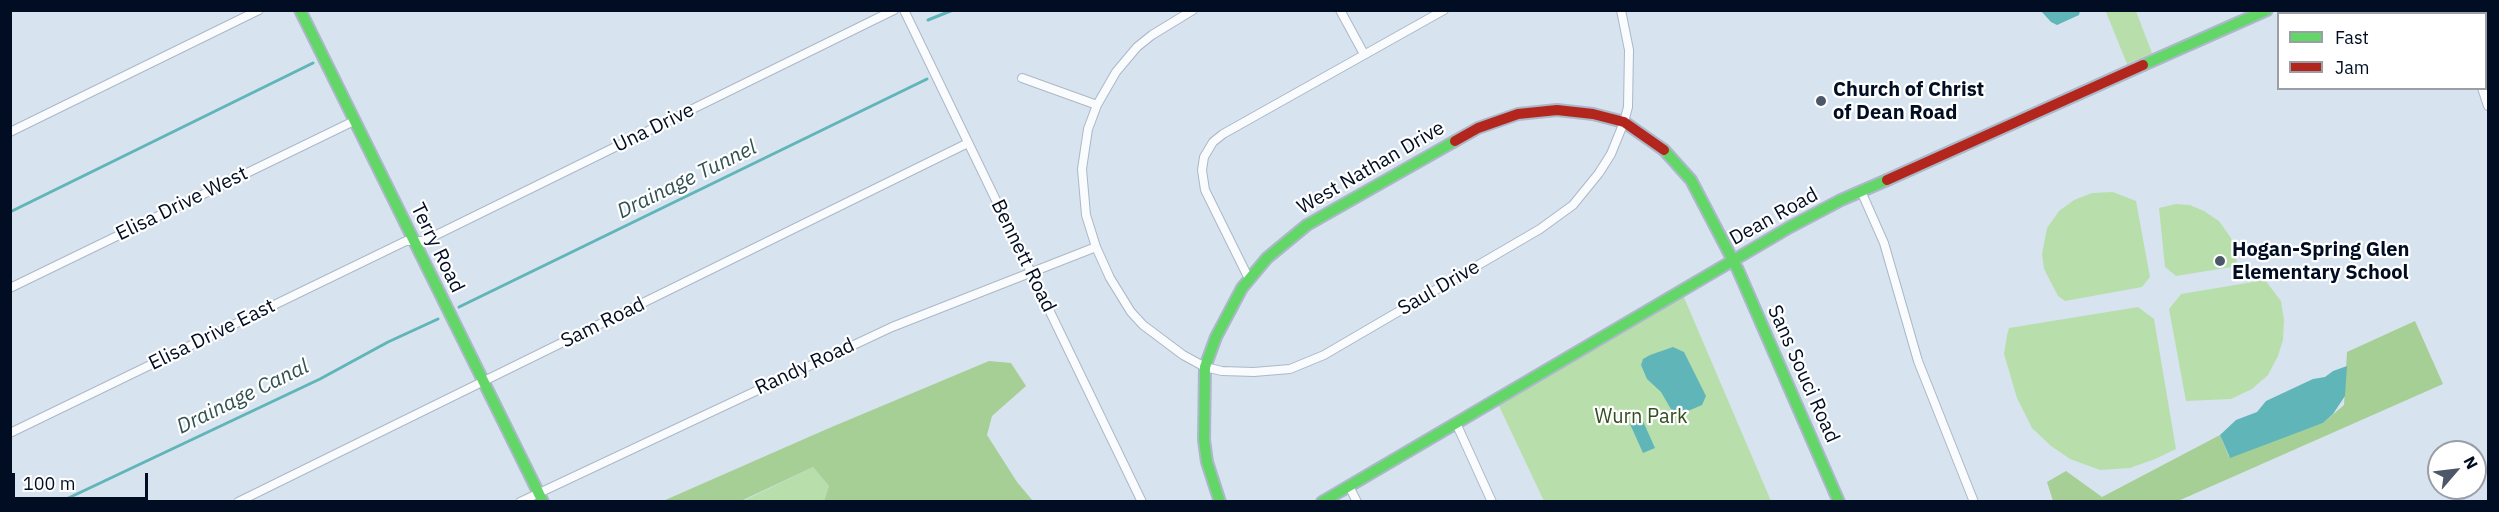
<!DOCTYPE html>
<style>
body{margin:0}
#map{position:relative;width:2499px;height:512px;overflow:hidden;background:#d8e3f0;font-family:"IBM Plex Sans",sans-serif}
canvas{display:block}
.frame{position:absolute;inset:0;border:12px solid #000d22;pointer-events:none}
.legend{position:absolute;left:2277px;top:12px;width:210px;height:78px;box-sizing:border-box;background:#fff;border:2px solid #999ea7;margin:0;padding:8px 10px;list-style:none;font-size:18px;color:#000d22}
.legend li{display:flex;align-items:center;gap:12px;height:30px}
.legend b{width:30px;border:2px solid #999ea7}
.north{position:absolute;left:2427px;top:440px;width:60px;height:60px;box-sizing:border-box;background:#fff;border:2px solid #999ea7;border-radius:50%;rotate:62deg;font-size:16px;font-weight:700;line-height:24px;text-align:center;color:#000d22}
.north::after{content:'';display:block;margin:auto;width:21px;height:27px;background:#4c586a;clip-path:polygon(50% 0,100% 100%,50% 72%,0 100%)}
.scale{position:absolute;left:12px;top:473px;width:136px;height:27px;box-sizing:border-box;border:3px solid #000d22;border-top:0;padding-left:8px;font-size:18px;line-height:21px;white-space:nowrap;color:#000d22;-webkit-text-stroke:4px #fff;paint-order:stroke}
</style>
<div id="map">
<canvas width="2499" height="512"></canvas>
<div class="frame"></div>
<ul class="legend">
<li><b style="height:8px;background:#63d668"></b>Fast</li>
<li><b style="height:8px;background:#b3261e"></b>Jam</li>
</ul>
<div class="north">N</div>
<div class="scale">100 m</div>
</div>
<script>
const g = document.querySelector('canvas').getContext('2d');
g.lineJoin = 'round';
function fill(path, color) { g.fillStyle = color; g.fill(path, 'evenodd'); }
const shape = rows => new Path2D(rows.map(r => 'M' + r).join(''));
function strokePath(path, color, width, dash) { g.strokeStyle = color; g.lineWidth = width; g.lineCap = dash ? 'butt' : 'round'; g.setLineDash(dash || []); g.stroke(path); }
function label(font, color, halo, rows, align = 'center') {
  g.font = font + ' "IBM Plex Sans",sans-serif'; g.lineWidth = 4.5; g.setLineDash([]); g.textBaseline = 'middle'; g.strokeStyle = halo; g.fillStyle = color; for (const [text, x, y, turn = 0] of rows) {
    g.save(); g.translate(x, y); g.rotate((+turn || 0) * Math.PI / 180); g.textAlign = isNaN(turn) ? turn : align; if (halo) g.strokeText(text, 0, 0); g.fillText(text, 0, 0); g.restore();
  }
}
fill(shape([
 [2109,10,2136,11,2152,53,2127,64,2106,12],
 [2113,192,2136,201,2150,277,2142,287,2065,301,2058,296,2044,269,2042,254,2047,228,2059,211,2074,200,2092,193],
 [2176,204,2190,205,2204,211,2219,221,2231,238,2238,266,2176,276,2165,267,2159,208],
 [2265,280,2281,301,2284,320,2283,340,2278,356,2268,375,2252,389,2231,399,2186,401,2169,309,2181,294],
 [1683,295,1771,501,1544,501,1498,404],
 [2138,307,2154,319,2176,449,2155,459,2130,468,2100,470,2070,459,2051,446,2032,428,2017,398,2004,354,2007,335,2009,328],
 [813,467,829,486,824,501,741,502]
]), '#b8dfab');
fill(shape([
 [2415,321,2443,384,2178,501,2053,501,2047,482,2066,471,2102,497,2220,435,2229,457,2323,423,2344,405,2347,352],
 [989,361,1011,363,1026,386,992,416,987,435,1017,482,1033,501,824,501,829,486,813,467,741,501,663,501,827,429]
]), '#a5cf94');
fill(shape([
 [2041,11,2080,10,2080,11,2079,15,2057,25,2051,22],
 [1673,347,1684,352,1706,396,1702,405,1681,414,1672,411,1661,392,1647,379,1641,365,1643,359,1650,355],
 [2347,366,2345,396,2333,414,2323,423,2230,458,2220,435,2236,420,2257,412,2266,401,2313,379,2325,377,2333,371],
 [1637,419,1642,419,1655,448,1643,453,1630,424]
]), '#60b5b8');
strokePath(shape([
 [928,20,953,10],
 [10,212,313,63],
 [459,307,927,79],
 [60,502,320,379,388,342,438,319]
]), '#60b5b8', 3);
const street = shape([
 [904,10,1142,502],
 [1193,10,1152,35,1137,47,1116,72,1097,105,1088,129,1082,169,1086,215,1096,247,1110,278,1131,312,1143,325,1183,355,1205,367,1222,371,1254,372,1290,369,1324,355,1540,229,1573,205,1599,173,1611,154,1624,122,1628,107,1629,50,1621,10],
 [1340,10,1364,54],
 [2475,14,2477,10],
 [1022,78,1097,105],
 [2482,88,2488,106],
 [10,132,259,10],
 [1861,191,1884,243,1918,361,1974,502],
 [1249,279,1205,190,1202,170,1204,157,1213,142,1223,134,1444,10],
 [10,288,354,121],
 [1456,423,1492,502],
 [10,433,406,241,424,241,894,10],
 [1349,486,1357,502],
 [238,502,968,143],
 [520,502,892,327,1096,247]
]);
const fast = shape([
 [300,10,543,502],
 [2486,22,2488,30],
 [2143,65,2267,10],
 [1664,150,1691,180,1738,270,1839,502],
 [1220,502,1207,462,1204,440,1205,367,1216,337,1242,288,1267,258,1307,225,1455,141],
 [1322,502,1790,227,1841,200,1887,180]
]);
const jam = shape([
 [1455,141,1478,128,1518,114,1557,110,1593,114,1624,122,1664,150],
 [1887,180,2143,65]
]);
strokePath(street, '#aab8c8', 10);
strokePath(fast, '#aab8c8', 14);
strokePath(jam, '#aab8c8', 14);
strokePath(street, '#f9fbfd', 8);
strokePath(fast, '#63d668', 10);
strokePath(jam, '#b3261e', 10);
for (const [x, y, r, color] of [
 [1821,101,6,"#4c586a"],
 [2220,261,6,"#4c586a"]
]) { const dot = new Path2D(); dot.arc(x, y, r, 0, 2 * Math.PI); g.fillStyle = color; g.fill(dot); strokePath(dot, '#fff', 2); }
label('bold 20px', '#000d22', '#fff', [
 ["Church of Christ",1833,90],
 ["of Dean Road",1833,113],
 ["Hogan-Spring Glen",2232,250],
 ["Elementary School",2232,273]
], 'left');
label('20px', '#000d22', '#fff', [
 ["Una Drive",654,128,-26],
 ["West Nathan Drive",1371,168,-30],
 ["Elisa Drive West",182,204,-26],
 ["Dean Road",1774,217,-29],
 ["Terry Road",437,248,64],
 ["Bennett Road",1023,256,64],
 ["Saul Drive",1439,288,-30],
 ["Sam Road",603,323,-26],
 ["Elisa Drive East",212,335,-26],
 ["Randy Road",805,367,-25],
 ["Sans Souci Road",1803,374,66]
]);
label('20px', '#334e20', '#fff', [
 ["Wurn Park",1641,417]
]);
label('italic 21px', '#315251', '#fff', [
 ["Drainage Tunnel",687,180,-26],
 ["Drainage Canal",243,397,-26]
]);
</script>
